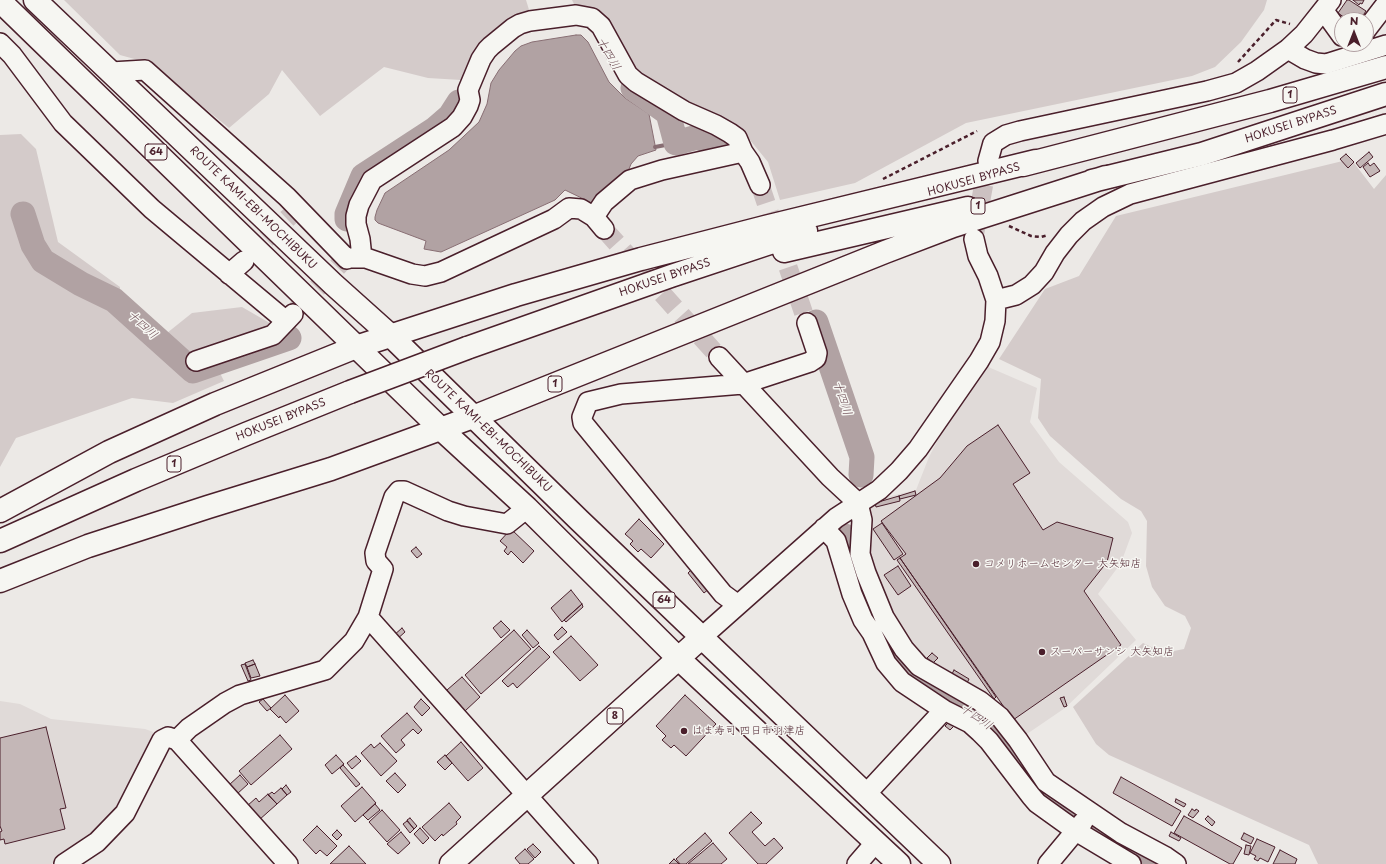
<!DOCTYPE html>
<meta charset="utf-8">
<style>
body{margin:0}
#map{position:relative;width:1386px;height:864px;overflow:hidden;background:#ece9e6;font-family:"Playpen Sans",sans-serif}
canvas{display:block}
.north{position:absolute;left:1334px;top:12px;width:40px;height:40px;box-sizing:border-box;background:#f6f6f2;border:1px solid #b1a0a2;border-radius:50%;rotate:0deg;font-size:11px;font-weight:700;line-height:16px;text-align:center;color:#4a1f2b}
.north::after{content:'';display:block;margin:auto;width:14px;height:18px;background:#4a1f2b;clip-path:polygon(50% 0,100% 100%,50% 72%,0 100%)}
</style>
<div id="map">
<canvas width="1386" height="864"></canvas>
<div class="north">N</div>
</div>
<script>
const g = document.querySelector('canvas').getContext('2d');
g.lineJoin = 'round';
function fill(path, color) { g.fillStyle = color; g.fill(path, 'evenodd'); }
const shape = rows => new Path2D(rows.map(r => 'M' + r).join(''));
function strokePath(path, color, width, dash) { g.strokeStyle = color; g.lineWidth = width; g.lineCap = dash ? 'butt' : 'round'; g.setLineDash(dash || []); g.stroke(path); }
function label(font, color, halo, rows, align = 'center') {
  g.font = font + ' "Playpen Sans","Klee One",sans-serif'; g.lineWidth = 3; g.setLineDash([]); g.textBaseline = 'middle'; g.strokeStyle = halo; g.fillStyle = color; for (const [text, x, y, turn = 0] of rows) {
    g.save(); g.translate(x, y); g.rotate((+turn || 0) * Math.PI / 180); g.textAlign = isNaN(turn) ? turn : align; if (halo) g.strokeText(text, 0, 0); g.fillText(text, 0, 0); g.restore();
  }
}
fill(shape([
 [986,366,1037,388,1030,422,1059,462,1128,522,1132,533,1121,563,1098,594,1136,640,1065,708,1024,736,927,661,909,644,879,590,865,540,871,504,874,500,916,490,929,457,948,420],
 [0,701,20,704,51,719,145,729,159,734,125,807,92,840,51,864,0,864]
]), '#e0dad8');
fill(shape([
 [64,0,526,0,530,13,520,15,497,27,461,80,428,78,384,67,320,116,282,70,269,94,229,128,149,63,120,55],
 [572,0,1267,0,1264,10,1241,42,1215,67,1192,76,966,123,855,183,780,200,768,162,741,129,709,118,688,106,669,91,644,80,576,8],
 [21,134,36,149,58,242,120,287,120,298,146,330,167,333,192,313,242,307,287,333,218,369,224,381,173,403,132,398,16,438,0,467,0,135],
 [1351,159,1374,189,1386,175,1386,864,1318,864,1309,845,1109,755,1096,744,1073,707,1143,643,1164,653,1184,649,1191,628,1185,616,1165,606,1152,587,1146,566,1147,521,1141,511,1121,499,1050,436,1038,418,1041,379,999,359,1045,289,1079,276,1116,216]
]), '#d4cbca');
const water = shape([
 [576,35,581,35,588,42,609,82,625,98,649,114,656,150,638,156,631,164,627,174,594,204,565,190,555,200,441,252,424,249,426,241,378,223,375,220,375,217,377,210,385,193,449,150,479,122,487,104,491,83,499,70,515,51,521,46,532,42,576,35]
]);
fill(water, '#b1a2a3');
strokePath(water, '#886e73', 1);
strokePath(shape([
 [655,147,676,143]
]), '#886e73', 4);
strokePath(shape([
 [633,88,668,113,676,143,697,137,722,145,734,146],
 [23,214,33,245,43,261,81,284,114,300,193,371,289,338],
 [347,219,347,214,363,176,435,129,450,116,459,102],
 [816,322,862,457,861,475],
 [845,536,856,579,863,600,874,622,898,660,913,677,941,695,981,717,989,723,1022,763,1037,791,1046,798,1090,828,1152,864]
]), '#b1a2a3', 25);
const building = shape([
 [1347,0,1349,0,1366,11,1360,20,1348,20,1338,13,1347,0],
 [1353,0,1364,0,1362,4,1360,3,1359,5,1353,0],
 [1369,152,1373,157,1360,168,1356,163,1369,152],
 [1346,154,1354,162,1348,168,1340,159,1346,154],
 [1368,163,1370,166,1374,163,1380,171,1370,177,1363,167,1368,163],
 [998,425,1030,473,1013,484,1043,530,1057,522,1113,538,1107,562,1084,591,1121,645,1013,720,900,558,906,554,881,521,940,478,967,446,998,425],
 [915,491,916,495,900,499,899,496,915,491],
 [899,496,900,501,876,507,875,503,899,496],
 [639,519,664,544,651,558,641,549,638,552,630,544,633,541,625,534,639,519],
 [882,523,903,554,894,560,873,529,882,523],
 [511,529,534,551,523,563,511,551,508,555,504,551,507,547,500,541,511,529],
 [416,547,422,554,417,558,411,551,416,547],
 [900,558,996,697,994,699,897,560,900,558],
 [898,566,911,586,898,595,884,575,898,566],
 [694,567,710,588,704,593,688,573,694,567],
 [571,590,582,604,562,622,551,608,571,590],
 [582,604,583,607,566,622,564,620,582,604],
 [501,621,510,630,501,638,493,628,501,621],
 [562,627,567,632,558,640,554,635,562,627],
 [402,628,405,632,396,640,393,636,402,628],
 [514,630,531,649,481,694,465,675,514,630],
 [527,630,539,643,533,648,522,635,527,630],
 [571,636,598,665,580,681,553,652,571,636],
 [539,646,550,657,517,688,513,683,508,687,502,681,539,646],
 [932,653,938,658,933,663,927,658,932,653],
 [253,660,255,664,247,667,245,663,253,660],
 [245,664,251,680,248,681,241,665,245,664],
 [255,664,260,676,251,678,247,667,255,664],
 [954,670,969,679,967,683,952,674,954,670],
 [462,677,480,697,465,711,457,701,455,703,452,699,453,698,447,690,462,677],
 [285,695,299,711,286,723,280,716,279,718,270,709,285,695],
 [685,695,716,724,686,756,674,745,671,748,662,740,666,736,656,726,685,695],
 [1064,697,1067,706,1064,707,1060,698,1064,697],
 [263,699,271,708,267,711,259,702,263,699],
 [421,699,430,708,422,716,414,707,421,699],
 [407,713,422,730,418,734,413,729,401,740,405,745,396,753,381,736,407,713],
 [951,720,956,724,950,730,945,726,951,720],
 [46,727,66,808,60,809,65,829,5,844,4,839,0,840,0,832,2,831,0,826,0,738,46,727],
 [280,735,292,749,251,785,239,771,280,735],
 [461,742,483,768,468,781,446,756,461,742],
 [380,743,397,761,381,776,361,753,371,744,374,748,380,743],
 [336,755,344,764,332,774,325,765,336,755],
 [445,755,452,763,445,770,437,762,445,755],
 [356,756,361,761,352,769,347,763,356,756],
 [343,765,360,784,356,787,340,768,343,765],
 [395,773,406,785,398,793,386,781,395,773],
 [240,775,248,784,237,794,229,785,240,775],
 [1121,777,1181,811,1172,826,1113,793,1121,777],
 [286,785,291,792,287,795,282,789,286,785],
 [362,787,376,803,355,822,341,806,362,787],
 [281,788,287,795,277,804,268,795,272,792,274,794,281,788],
 [268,794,277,804,259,820,247,806,256,798,259,802,268,794],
 [1176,799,1186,804,1184,807,1175,802,1176,799],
 [449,803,461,817,456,822,457,824,443,836,442,834,435,841,422,827,449,803],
 [375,804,380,810,368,820,363,815,375,804],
 [1192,809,1195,811,1196,809,1199,811,1193,818,1188,815,1192,809],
 [382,810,400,830,387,842,369,822,382,810],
 [751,812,762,823,752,832,765,846,774,838,783,848,766,864,758,864,729,833,751,812],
 [1184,816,1242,848,1233,864,1230,864,1174,833,1184,816],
 [1208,816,1215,822,1212,826,1205,819,1208,816],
 [410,818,417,826,414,829,407,820,410,818],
 [407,821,414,829,410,833,403,824,407,821],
 [317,826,337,846,327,856,320,850,316,854,303,840,317,826],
 [420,828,429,838,423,844,414,834,420,828],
 [337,830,342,835,337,840,332,835,337,830],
 [401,832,410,843,398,854,387,844,401,832],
 [1171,832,1181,838,1179,841,1169,836,1171,832],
 [705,833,712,841,686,864,680,864,676,859,705,833],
 [1244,833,1254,838,1251,844,1241,839,1244,833],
 [1257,839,1275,847,1268,862,1260,858,1258,861,1254,859,1256,856,1250,853,1257,839],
 [713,843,727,859,721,864,688,864,713,843],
 [533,844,541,852,535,858,527,849,533,844],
 [1246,845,1251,846,1249,855,1244,854,1246,845],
 [349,846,366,864,330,864,349,846],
 [525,849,534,859,528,864,520,864,515,858,525,849],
 [1280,850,1297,859,1295,864,1273,864,1280,850],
 [674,859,679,864,669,864,674,859]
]);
fill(building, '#c4b7b7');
strokePath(building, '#4a1f2b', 1);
strokePath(shape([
 [760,185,807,323],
 [604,229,719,357],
 [975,232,988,161],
 [245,259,290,216],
 [297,309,343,261]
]), '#ccc1c1', 19, [19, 10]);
const minor = shape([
 [1324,11,1342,36],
 [1366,30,1386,4],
 [0,43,12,55,63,123,152,209,286,321],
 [1288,49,1305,59,1316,63,1326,64,1386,45],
 [111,72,145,70,287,197,347,259],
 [743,152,750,162,760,185],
 [988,161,993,143,1006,135,1020,131,1207,91,1236,83,1257,71,1288,49,1304,34,1331,0],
 [350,258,366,258,412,274,425,276,441,272,554,219,569,208,581,209,594,217,604,229],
 [362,258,360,239,356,224,356,216,359,205,372,180,453,127,462,117,468,106,470,100,468,90,481,59,487,50,491,46,513,28,520,24,530,21,576,15,592,18,601,26,628,75,636,82,684,111,716,125,730,133,737,138,743,152,662,170,630,180,604,202,594,217],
 [229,274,244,261],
 [996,300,1016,295,1032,285,1044,272,1055,253,1069,235,1083,221,1103,207,1130,194,1333,140,1386,124],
 [719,357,830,477,858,503,862,520,860,554,866,573,884,617,904,649,919,666,980,701,1000,717,1018,740,1046,782,1121,833,1166,857,1176,864],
 [196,361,273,335,293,314],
 [824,528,836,541,852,594,863,620,872,633,886,663,902,682,944,710,866,794],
 [738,605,723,594,583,423,582,417,588,402,621,394,743,384,810,362,816,358,817,353,807,323],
 [368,617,588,864],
 [702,637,836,518,879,490,899,471,918,449,979,361,990,342,995,321,996,300,988,276,978,256,974,239],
 [944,710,970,723,980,732,989,741,1031,796,1037,803,1076,831,1131,864],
 [177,740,189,728,225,703,240,695,325,670,354,641,368,617,383,569,376,561,375,553,394,497,399,491,404,491,448,511,464,516,507,524,527,508],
 [64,864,97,842,125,813,162,740,168,737,177,740,288,864],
 [857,864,876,842],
 [1048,864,1083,822]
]);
const major = shape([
 [35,0,333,284,391,336,579,520,939,864],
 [0,1,441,429,527,508,678,658,899,864],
 [451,864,702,637]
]);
const highway = shape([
 [1023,165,1270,101,1386,67],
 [1092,181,1202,154,1386,94],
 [784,251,968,208],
 [467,348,671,276,806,231],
 [0,511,109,452,215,404,356,347,516,295,641,259,765,227,1036,161],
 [0,541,136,480,246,434,350,392],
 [0,581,88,546,208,507,331,469,473,417,885,252,953,226,1106,177]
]);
strokePath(minor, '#4a1f2b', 22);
strokePath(major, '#4a1f2b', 25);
strokePath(highway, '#4a1f2b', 25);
strokePath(shape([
 [1238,62,1276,20,1290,24],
 [883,179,977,131],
 [1009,226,1031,236,1041,237,1048,235]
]), '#4a1f2b', 2.5, [4, 3]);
strokePath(minor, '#f6f6f2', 19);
strokePath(major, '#f6f6f2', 22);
strokePath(highway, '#f6f6f2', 22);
const highwayBridge = shape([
 [350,392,467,348]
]);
strokePath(highwayBridge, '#4a1f2b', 25, []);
strokePath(highwayBridge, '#f6f6f2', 22);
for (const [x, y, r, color] of [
 [976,564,4,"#4a1f2b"],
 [1042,652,4,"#4a1f2b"],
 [684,731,4,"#4a1f2b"]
]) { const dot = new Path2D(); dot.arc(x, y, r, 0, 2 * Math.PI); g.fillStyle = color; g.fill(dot); strokePath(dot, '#f6f6f2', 1.5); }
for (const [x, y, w] of [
 [1290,95,14],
 [156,152,22],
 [978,206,14],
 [555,384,14],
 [174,464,14],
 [664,600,22],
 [615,716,16]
]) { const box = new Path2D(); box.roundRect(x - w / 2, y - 8, w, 16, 3); g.fillStyle = '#f6f6f2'; g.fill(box); strokePath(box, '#4a1f2b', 1); }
label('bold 10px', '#4a1f2b', null, [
 ["1",1290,95],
 ["64",156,152],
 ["1",978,206],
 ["1",555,384],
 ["1",174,464],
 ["64",664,600],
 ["8",615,716]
]);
label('11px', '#4a1f2b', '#f6f6f2', [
 ["HOKUSEI BYPASS",1291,125,-18],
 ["HOKUSEI BYPASS",974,180,-16],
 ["ROUTE KAMI-EBI-MOCHIBUKU",253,208,44],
 ["HOKUSEI BYPASS",665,278,-19],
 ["HOKUSEI BYPASS",281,420,-22],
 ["ROUTE KAMI-EBI-MOCHIBUKU",488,431,44]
]);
label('11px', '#4a1f2b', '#f6f6f2', [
 ["コメリホームセンター 大矢知店",984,564],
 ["スーパーサンシ 大矢知店",1050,652],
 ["はま寿司 四日市羽津店",692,731]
], 'left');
label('italic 12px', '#6e4d55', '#f6f6f2', [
 ["十四川",608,54,60],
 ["十四川",142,325,42],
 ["十四川",842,398,72],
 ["十四川",976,717,35]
]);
</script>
